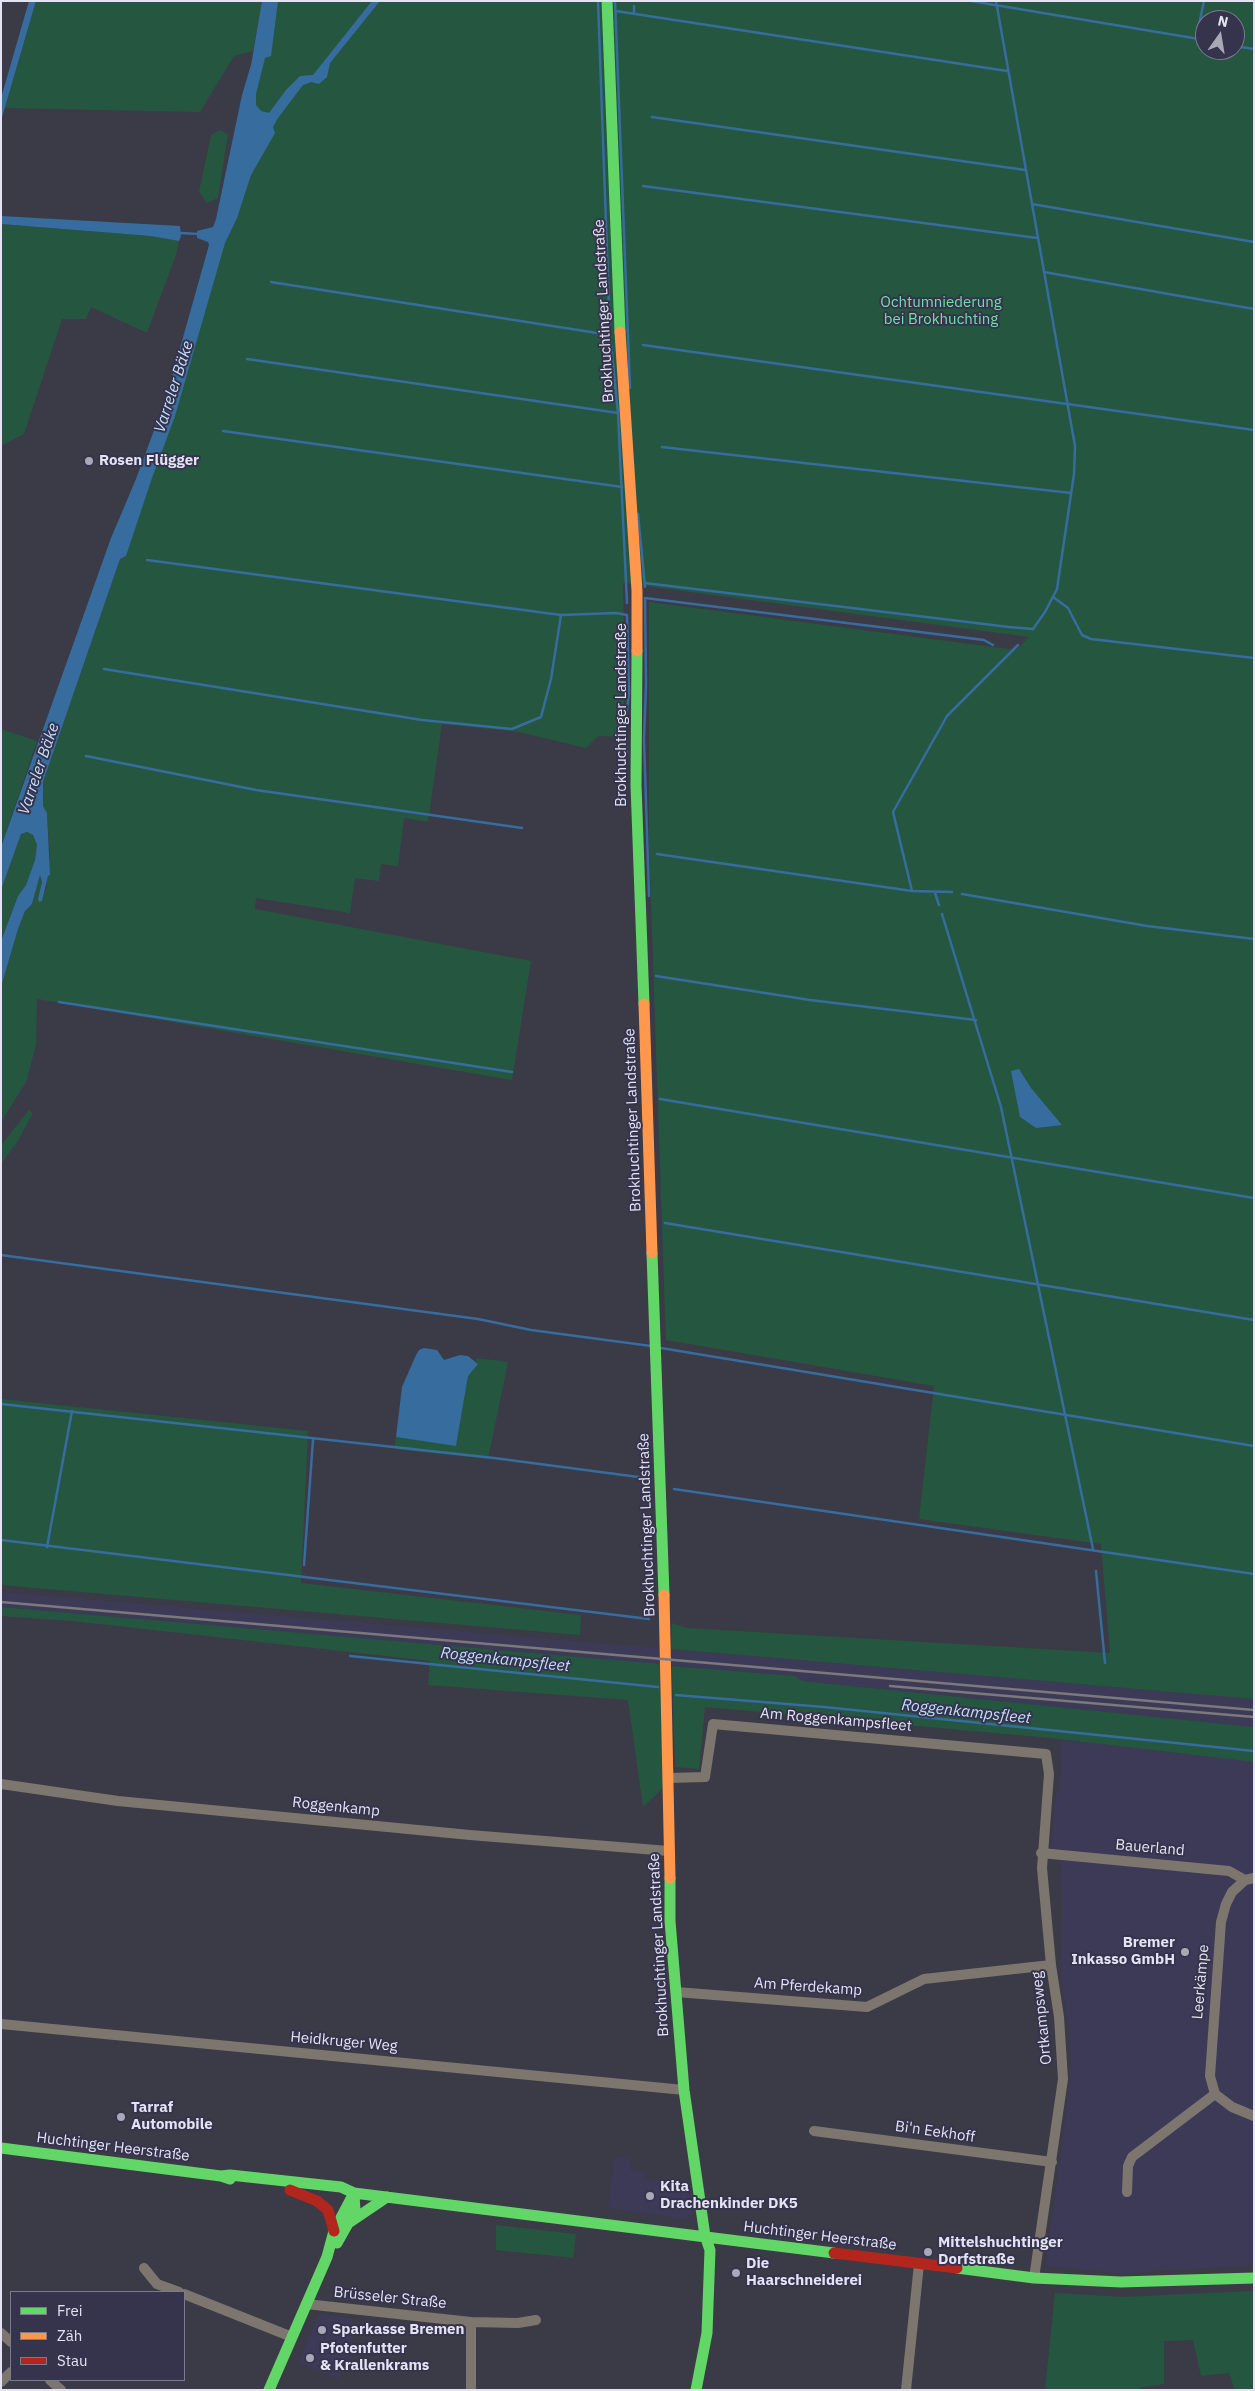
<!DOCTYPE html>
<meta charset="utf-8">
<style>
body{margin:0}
#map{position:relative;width:1255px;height:2391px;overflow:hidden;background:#3b3a47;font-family:"IBM Plex Sans",sans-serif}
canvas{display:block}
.frame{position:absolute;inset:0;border:2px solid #e3e3f3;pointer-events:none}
.legend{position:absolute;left:10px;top:2291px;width:175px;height:90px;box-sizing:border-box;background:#36344d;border:1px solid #7b7a8f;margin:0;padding:6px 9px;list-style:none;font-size:15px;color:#e3e3f3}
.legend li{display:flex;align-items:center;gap:10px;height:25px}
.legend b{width:25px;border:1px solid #7b7a8f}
.north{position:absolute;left:1195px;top:10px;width:50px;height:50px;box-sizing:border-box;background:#36344d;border:1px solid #7b7a8f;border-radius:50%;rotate:13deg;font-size:14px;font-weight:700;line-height:20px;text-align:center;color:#e3e3f3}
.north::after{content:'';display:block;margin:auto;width:18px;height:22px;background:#a8a8b7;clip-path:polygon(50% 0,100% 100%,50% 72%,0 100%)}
</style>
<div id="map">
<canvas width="1255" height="2391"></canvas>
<div class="frame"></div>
<ul class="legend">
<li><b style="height:6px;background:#63d668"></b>Frei</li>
<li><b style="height:6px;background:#ff974d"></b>Zäh</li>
<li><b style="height:6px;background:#b3261e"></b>Stau</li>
</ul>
<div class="north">N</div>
</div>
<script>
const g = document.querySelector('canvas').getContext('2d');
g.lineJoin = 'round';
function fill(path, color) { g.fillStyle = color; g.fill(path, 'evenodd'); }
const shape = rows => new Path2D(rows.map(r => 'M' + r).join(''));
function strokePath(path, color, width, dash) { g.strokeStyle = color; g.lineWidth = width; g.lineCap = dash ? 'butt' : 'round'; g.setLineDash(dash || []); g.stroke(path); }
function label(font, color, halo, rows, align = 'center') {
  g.font = font + ' "IBM Plex Sans",sans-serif'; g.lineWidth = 4; g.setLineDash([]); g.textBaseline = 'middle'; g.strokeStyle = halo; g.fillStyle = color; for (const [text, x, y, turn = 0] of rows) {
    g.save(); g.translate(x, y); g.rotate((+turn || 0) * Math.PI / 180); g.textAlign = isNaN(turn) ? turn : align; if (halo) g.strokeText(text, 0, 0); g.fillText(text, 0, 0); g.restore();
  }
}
fill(shape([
 [1,1592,1254,1699,1254,1727,802,1681,795,1676,1,1607],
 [1063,1740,1254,1762,1254,2265,1121,2274,1045,2265,1066,2117,1071,2063,1069,2029,1060,1969,1063,1914,1061,1864,1051,1850,1055,1797,1059,1790],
 [615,2157,631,2159,630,2170,646,2172,645,2179,687,2184,693,2215,687,2219,608,2208],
 [319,2314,352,2318,352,2351,338,2379,298,2363]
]), '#3d3a57');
fill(shape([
 [36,1,262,1,253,51,234,56,200,112,5,108],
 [266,1,1254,1,1254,1699,671,1649,672,1623,687,1628,1110,1653,1101,1544,919,1519,934,1386,666,1340,649,845,649,602,1016,650,1029,637,623,583,625,693,621,737,598,736,586,748,519,732,442,724,428,822,404,818,398,866,381,864,379,881,355,878,350,913,256,898,255,909,531,961,512,1080,37,999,36,1045,26,1082,1,1122,1,987,18,929,25,911,32,904,40,875,42,882,38,899,46,890,50,856,47,813,43,806,43,782,120,559,126,556,246,137],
 [1205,20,1235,20,1235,50,1205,50],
 [220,130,228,134,218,198,207,203,199,192,211,135],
 [1,224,150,236,179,241,176,255,147,333,91,307,86,319,62,319,24,434,1,446],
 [1,729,37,741,1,847],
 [27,832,33,835,37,845,35,860,26,885,18,896,1,941,1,890,21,834],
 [29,1110,33,1113,19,1139,1,1164,1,1145],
 [477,1358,508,1362,488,1459,394,1449,396,1437,456,1445,468,1376,478,1364,475,1360],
 [1,1399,308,1431,301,1583,581,1615,580,1635,1,1585],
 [1,1607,660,1664,663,1788,643,1807,628,1700,428,1685,430,1661,72,1621,1,1616],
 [672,1666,795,1676,802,1681,1254,1727,1254,1762,1051,1738,705,1707,699,1769,675,1767],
 [496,2225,576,2234,573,2258,496,2250],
 [1254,2291,1254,2390,1235,2390,1229,2373,1201,2376,1193,2340,1164,2341,1164,2384,1140,2388,1140,2390,1045,2390,1055,2293,1123,2297]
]), '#255740');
fill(shape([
 [29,1,36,1,1,121,1,98],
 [262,1,278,1,271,56,265,58,256,94,256,105,261,111,269,113,286,90,300,76,313,75,372,1,380,1,330,63,327,77,319,84,311,82,303,85,278,118,273,127,275,133,251,175,237,218,225,243,175,416,152,478,126,556,120,559,43,782,43,806,47,813,50,875,48,876,42,901,39,902,38,899,42,882,40,875,32,904,25,911,18,929,1,987,1,941,18,896,26,885,35,860,37,845,33,835,27,832,21,834,1,890,1,847,111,538,136,479,166,398,209,245,208,242,197,238,197,231,213,227,216,219,242,95,251,65],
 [1,216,180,226,181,236,179,241,150,236,1,224],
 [1019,1069,1031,1088,1062,1125,1036,1128,1020,1117,1011,1071],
 [424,1348,437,1350,444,1360,460,1355,468,1356,478,1364,468,1376,456,1446,396,1437,402,1387,416,1355,419,1350]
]), '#376c9e');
strokePath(shape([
 [598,1,610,335,618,413,627,603],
 [615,1,630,388],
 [971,1,1205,40],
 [634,6,634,14],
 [616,11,1007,71],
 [1196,39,1204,1],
 [1235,46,1254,49],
 [652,117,1025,170],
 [643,186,1037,238],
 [1032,204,1254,242],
 [180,233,199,234],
 [1044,272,1254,309],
 [271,282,610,335],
 [643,345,1254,430],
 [247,359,618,413],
 [223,431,622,487],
 [662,447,1071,493],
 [638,514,645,587],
 [147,560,561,615,616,613,627,615],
 [645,583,1009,627,1033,629,1045,612,1057,589,1074,474,1075,446,996,1],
 [1053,597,1068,608,1082,635,1091,639,1254,658],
 [645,598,984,640,993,645],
 [645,598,646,684,644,739,649,896],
 [104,669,422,720,512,729,541,717,551,679,561,615],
 [627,754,625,726,629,693,627,616],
 [86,756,256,790,522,828],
 [657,854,912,891,952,892],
 [912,891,893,812,947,716,1018,645],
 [935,893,939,905],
 [962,894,1147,926,1254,939],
 [942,914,1001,1107,1093,1549],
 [656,976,810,1000,976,1020],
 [59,1002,512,1072],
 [660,1099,1254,1198],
 [665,1223,1254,1320],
 [1,1255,478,1319,531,1330,651,1346],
 [661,1348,1254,1446],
 [1,1404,494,1458,646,1478],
 [674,1489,1254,1574],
 [1,1540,649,1619],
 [47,1547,72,1411],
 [304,1565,313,1440],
 [1096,1571,1105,1663],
 [350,1656,658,1687],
 [676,1695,824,1707,1254,1751]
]), '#376c9e', 2.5);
strokePath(shape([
 [669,1778,705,1777,713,1724,1046,1754,1049,1774,1042,1868,1051,1965,1059,2017,1063,2079,1034,2278],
 [1,1784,118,1801,470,1835,669,1851],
 [1041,1853,1229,1871,1245,1880,1254,1878],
 [1245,1880,1232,1892,1226,1904,1221,1922,1210,2076,1215,2094,1232,2107,1254,2116],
 [676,1992,867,2007,924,1979,1051,1965],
 [1,2024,684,2090],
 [814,2131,1052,2162],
 [1127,2192,1128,2166,1132,2157,1215,2094],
 [144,2268,157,2284,179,2292],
 [184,2294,292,2337],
 [306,2304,471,2322,518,2323,536,2320],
 [1,2333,11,2342],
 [50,2380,61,2390],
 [1,2382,11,2372],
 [471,2390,471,2322],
 [906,2390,919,2264]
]), '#7c766f', 10);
strokePath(shape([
 [607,1,620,332],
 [637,651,636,785,644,1004],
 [652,1253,664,1595],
 [670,1878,670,1921,684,2090,705,2236,710,2250,707,2333,696,2390],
 [1,2148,221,2176,230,2179],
 [221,2176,230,2175,341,2187,354,2193,834,2253],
 [350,2222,387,2197],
 [337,2243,355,2211,354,2194],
 [957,2268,1034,2278,1121,2282,1254,2278],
 [269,2390,327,2257,334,2231,354,2193]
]), '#63d668', 11);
strokePath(shape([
 [620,332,637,591,637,651],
 [644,1004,652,1253],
 [664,1595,670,1878]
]), '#ff974d', 11);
strokePath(shape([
 [290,2190,317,2201,328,2210,334,2231],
 [834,2253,957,2268]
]), '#b3261e', 11);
strokePath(shape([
 [1,1602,1254,1710],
 [890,1686,1254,1717]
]), '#7b797b', 2.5);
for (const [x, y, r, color] of [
 [89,461,5,"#a8a8b7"],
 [1185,1952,5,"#a8a8b7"],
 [121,2117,5,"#a8a8b7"],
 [650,2196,5,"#a8a8b7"],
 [928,2252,5,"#a8a8b7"],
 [736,2273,5,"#a8a8b7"],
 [322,2330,5,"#a8a8b7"],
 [310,2358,5,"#a8a8b7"]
]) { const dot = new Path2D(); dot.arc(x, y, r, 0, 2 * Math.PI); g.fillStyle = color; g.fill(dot); strokePath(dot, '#36344d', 2); }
label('15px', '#6fe0a5', '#36344d', [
 ["Ochtumniederung",941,303],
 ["bei Brokhuchting",941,320]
]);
label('15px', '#e3e3f3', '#36344d', [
 ["Brokhuchtinger Landstraße",604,311,-93],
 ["Brokhuchtinger Landstraße",622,715,-90],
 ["Brokhuchtinger Landstraße",633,1120,-92],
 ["Brokhuchtinger Landstraße",647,1525,-92],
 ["Am Roggenkampsfleet",836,1720,5],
 ["Roggenkamp",336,1807,6],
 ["Bauerland",1150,1848,5],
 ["Brokhuchtinger Landstraße",659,1945,-93],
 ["Leerkämpe",1201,1982,-85],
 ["Am Pferdekamp",808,1987,4],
 ["Ortkampsweg",1042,2018,-96],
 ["Heidkruger Weg",344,2042,5],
 ["Bi'n Eekhoff",935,2132,8],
 ["Huchtinger Heerstraße",113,2147,7],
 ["Huchtinger Heerstraße",820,2236,7],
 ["Brüsseler Straße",390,2298,6]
]);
label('bold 15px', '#e3e3f3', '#36344d', [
 ["Rosen Flügger",99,461],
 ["Bremer",1175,1943,"right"],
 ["Inkasso GmbH",1175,1960,"right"],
 ["Tarraf",131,2108],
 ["Automobile",131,2125],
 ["Kita",660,2187],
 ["Drachenkinder DK5",660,2204],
 ["Mittelshuchtinger",938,2243],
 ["Dorfstraße",938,2260],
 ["Die",746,2264],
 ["Haarschneiderei",746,2281],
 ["Sparkasse Bremen",332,2330],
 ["Pfotenfutter",320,2349],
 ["& Krallenkrams",320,2366]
], 'left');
label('italic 16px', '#bfddfc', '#36344d', [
 ["Varreler Bäke",174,387,-72],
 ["Varreler Bäke",39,769,-71],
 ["Roggenkampsfleet",505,1660,6],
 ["Roggenkampsfleet",966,1712,6]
]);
</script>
